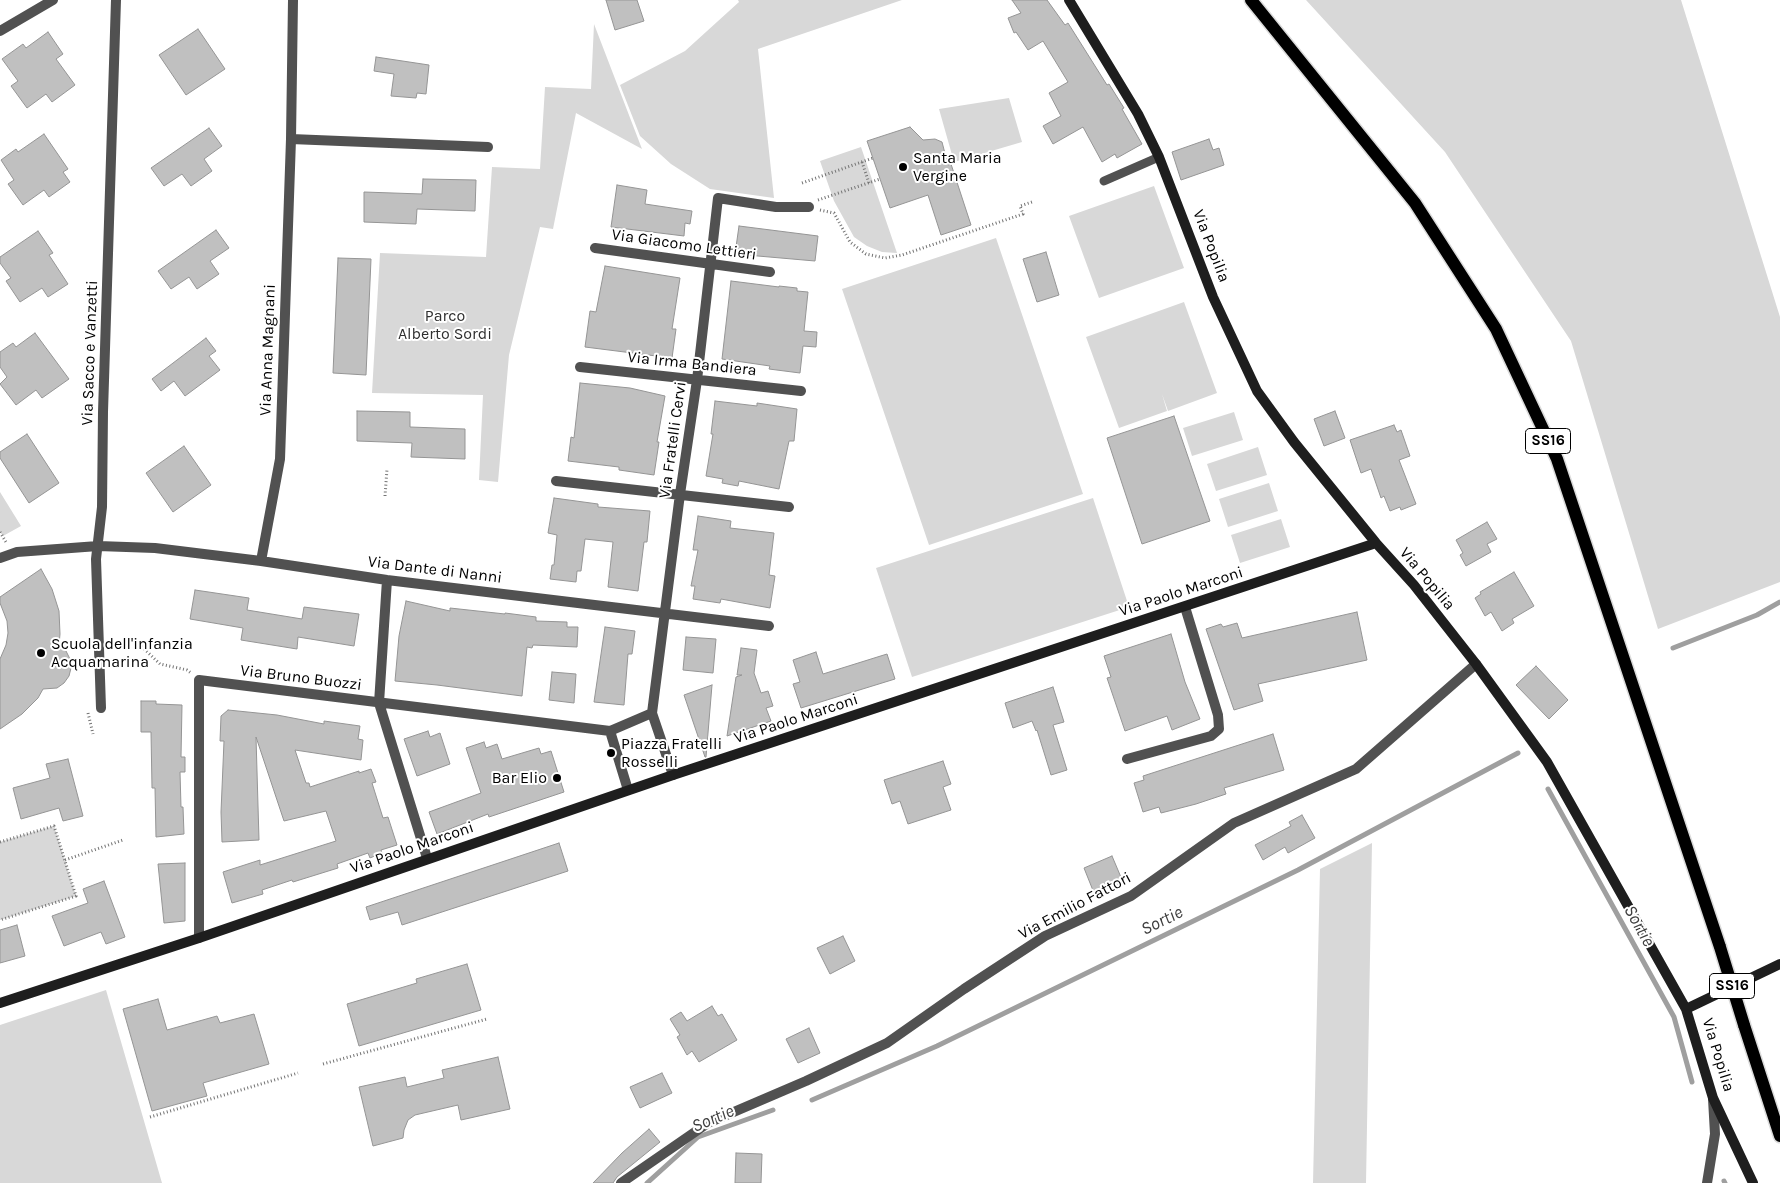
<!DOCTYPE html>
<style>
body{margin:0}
canvas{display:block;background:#fff}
</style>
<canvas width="1780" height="1183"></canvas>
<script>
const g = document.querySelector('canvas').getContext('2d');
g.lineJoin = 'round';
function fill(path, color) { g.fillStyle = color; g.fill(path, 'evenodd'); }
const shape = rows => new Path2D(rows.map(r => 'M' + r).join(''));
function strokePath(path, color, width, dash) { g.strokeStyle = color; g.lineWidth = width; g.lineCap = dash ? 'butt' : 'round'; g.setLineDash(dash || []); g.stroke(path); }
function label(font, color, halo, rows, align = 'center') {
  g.font = font + ' Karla,sans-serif'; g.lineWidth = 4; g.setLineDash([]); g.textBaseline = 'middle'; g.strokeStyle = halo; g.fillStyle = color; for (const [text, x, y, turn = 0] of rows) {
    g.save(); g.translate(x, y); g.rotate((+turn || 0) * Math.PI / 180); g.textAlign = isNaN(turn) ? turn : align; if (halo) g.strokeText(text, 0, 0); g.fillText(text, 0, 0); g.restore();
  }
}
fill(shape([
 [738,0,902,0,758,49,774,198,710,189,671,164,640,136,620,85,685,51,739,2],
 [1306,0,1681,0,1780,317,1780,582,1658,629,1571,341,1445,152],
 [594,24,642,149,576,113,553,229,540,227,509,355,498,482,479,480,483,395,372,393,380,253,486,257,492,167,540,169,545,87,591,89],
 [1009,98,1022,142,954,162,939,109],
 [861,147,897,253,882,252,867,246,854,237,834,201,820,161],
 [1154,186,1184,268,1099,298,1069,216],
 [996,238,1083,494,929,545,842,289],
 [1184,302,1217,393,1168,411,1162,394,1167,411,1119,428,1086,337],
 [1234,412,1243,440,1192,456,1183,428],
 [1258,447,1267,475,1216,491,1207,464],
 [1269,483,1278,511,1228,527,1219,499],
 [0,492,21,526,3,536,0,532],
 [1093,498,1129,607,912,677,876,568],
 [1281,519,1290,547,1240,563,1231,535],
 [54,826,76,896,0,920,0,842],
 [1372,843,1366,1183,1313,1183,1320,869],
 [106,990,162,1183,0,1183,0,1025]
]), '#d8d8d8');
strokePath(shape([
 [1673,648,1757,615,1780,602],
 [1548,789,1674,1017,1692,1082],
 [812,1100,937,1046,1298,870,1518,753],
 [1724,1181,1725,1183],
 [647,1183,698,1137,773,1110]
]), '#9f9f9f', 5);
const building = shape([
 [606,0,637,0,644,21,615,30,606,0],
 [1012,0,1047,0,1065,25,1068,23,1107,85,1109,84,1124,108,1122,109,1142,144,1117,158,1115,154,1102,162,1083,127,1053,144,1043,126,1061,116,1049,93,1068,82,1043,41,1028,50,1016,32,1014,33,1008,18,1021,13,1012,0],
 [198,29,225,69,186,95,159,55,198,29],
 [48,32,63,54,56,59,75,85,52,102,46,94,27,108,11,86,18,81,2,59,23,44,26,48,48,32],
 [376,57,429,65,426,94,417,93,416,98,391,96,394,74,374,71,376,57],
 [910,127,923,140,935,139,942,142,948,165,951,164,971,225,941,235,928,195,890,208,867,141,910,127],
 [209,128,222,146,204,159,212,171,191,186,182,174,164,186,151,168,209,128],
 [44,134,68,169,63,172,70,182,49,197,44,190,23,205,8,184,14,180,1,160,16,149,18,152,44,134],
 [1209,139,1213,150,1219,148,1224,165,1181,180,1172,152,1209,139],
 [423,179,476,180,475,211,417,209,416,224,364,222,364,192,422,194,423,179],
 [617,185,647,190,645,204,692,211,690,224,685,223,684,236,611,227,617,185],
 [739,226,818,236,815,261,735,254,739,226],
 [216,230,229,248,210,261,219,274,197,289,189,277,171,289,158,271,216,230],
 [38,231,53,253,49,255,68,284,48,297,42,288,20,302,6,281,11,278,0,263,0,257,38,231],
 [1046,252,1059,295,1037,302,1023,259,1046,252],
 [338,258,371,259,366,375,333,373,338,258],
 [605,266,680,278,672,329,676,329,672,358,585,347,590,311,596,312,605,266],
 [731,281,779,287,779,286,797,288,797,291,808,292,804,331,817,332,816,347,803,346,800,373,769,369,770,366,722,359,731,281],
 [35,333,69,379,42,398,36,390,16,405,0,384,7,377,0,367,0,352,13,343,16,347,35,333],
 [206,338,216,351,209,356,220,370,185,396,174,381,161,391,152,379,206,338],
 [580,383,630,388,665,396,657,442,659,442,654,475,619,470,619,467,568,461,571,437,574,438,580,383],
 [715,401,757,406,757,403,797,409,794,441,789,441,779,489,739,481,738,486,722,483,723,479,706,476,713,434,711,434,715,401],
 [357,411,410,412,410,427,465,429,465,459,411,457,412,443,357,441,357,411],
 [1335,411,1345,438,1324,446,1314,419,1335,411],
 [1174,416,1210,521,1142,544,1107,438,1174,416],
 [1394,425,1397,432,1401,430,1410,456,1399,460,1416,504,1401,510,1400,507,1390,511,1384,496,1381,498,1371,469,1361,473,1350,440,1394,425],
 [27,434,59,483,29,503,0,458,0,452,27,434],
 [184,446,211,485,173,512,146,473,184,446],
 [554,498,598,504,598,507,650,511,647,542,644,542,638,591,608,587,613,542,585,539,581,571,577,571,576,582,550,579,552,565,554,565,557,535,548,533,554,498],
 [698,516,731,521,730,528,774,533,769,575,775,576,770,608,721,599,720,603,693,599,695,586,691,586,698,550,693,550,698,516],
 [1487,522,1497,539,1487,544,1491,552,1466,566,1460,555,1463,553,1456,540,1487,522],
 [41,569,52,589,59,611,60,634,59,645,66,651,70,659,71,668,69,676,64,683,57,688,43,689,38,698,22,714,0,729,0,659,6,645,8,633,7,621,0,603,0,597,41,569],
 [1514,572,1534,606,1512,619,1514,623,1502,631,1491,612,1485,616,1475,598,1481,594,1480,592,1514,572],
 [195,590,249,598,247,610,302,619,304,607,359,614,354,646,298,637,297,649,241,640,243,628,190,619,195,590],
 [406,601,450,611,450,608,505,614,505,613,536,617,536,621,567,622,567,627,578,627,577,647,533,645,532,648,527,647,522,696,437,685,395,681,399,636,406,601],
 [1357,612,1367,660,1258,684,1263,701,1234,710,1206,629,1221,624,1223,627,1237,623,1242,638,1357,612],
 [605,627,635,631,632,654,628,654,624,705,594,702,605,627],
 [1171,634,1185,682,1200,719,1172,730,1167,716,1125,731,1107,678,1111,677,1104,656,1171,634],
 [686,637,716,639,713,673,683,670,686,637],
 [741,648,757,650,754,673,761,693,768,691,773,706,766,708,771,721,727,736,736,677,742,675,737,675,741,648],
 [816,652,823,674,887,654,895,679,801,708,793,684,800,682,793,660,816,652],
 [1536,666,1568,700,1549,719,1516,685,1536,666],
 [552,672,576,674,574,703,549,700,552,672],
 [712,685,706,757,705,757,684,695,712,685],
 [1053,687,1064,722,1053,725,1067,770,1051,775,1037,730,1036,731,1032,721,1013,728,1005,703,1053,687],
 [141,701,156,701,156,704,182,705,181,757,185,757,185,772,180,772,181,807,183,807,184,834,156,837,155,788,152,788,151,732,141,732,141,701],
 [228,710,277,715,324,724,324,721,360,726,358,739,363,740,361,760,295,750,306,783,309,783,310,787,359,771,359,773,371,769,376,782,372,783,383,818,388,817,397,845,381,850,382,853,370,858,368,853,337,864,338,868,293,882,292,880,262,890,263,894,232,903,223,872,260,860,260,865,336,841,326,811,284,821,256,737,259,840,222,842,221,812,224,741,220,741,221,716,228,710],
 [428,731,430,737,440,733,450,764,417,776,404,739,428,731],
 [1273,734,1284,770,1224,788,1226,794,1196,804,1161,813,1159,807,1143,812,1134,783,1144,780,1143,776,1273,734],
 [484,742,486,748,497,744,502,759,539,748,541,754,551,751,564,792,489,817,488,814,437,834,429,812,481,793,466,748,484,742],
 [68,759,83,816,63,821,59,808,21,819,13,788,50,778,46,764,68,759],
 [943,761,951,784,943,787,951,810,908,824,900,801,892,804,884,780,943,761],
 [1302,815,1315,838,1288,853,1285,847,1263,860,1255,845,1291,826,1289,822,1302,815],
 [559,843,568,871,402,925,398,912,370,920,366,907,559,843],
 [1112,856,1123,882,1094,893,1084,868,1112,856],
 [185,863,185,921,164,923,158,864,185,863],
 [104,881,125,937,106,944,101,932,64,946,52,916,88,903,83,889,104,881],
 [17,925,25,956,0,963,0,930,17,925],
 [843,936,855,961,830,974,817,948,843,936],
 [467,964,481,1010,359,1046,347,1004,417,983,416,979,467,964],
 [158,999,167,1030,217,1016,220,1023,254,1014,269,1064,203,1083,207,1096,152,1111,123,1009,158,999],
 [712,1006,718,1016,722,1014,737,1040,699,1062,692,1051,687,1055,677,1037,680,1035,670,1019,681,1012,687,1021,712,1006],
 [809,1028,820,1053,798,1063,786,1039,809,1028],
 [498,1057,510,1109,461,1120,458,1105,415,1115,408,1120,404,1130,403,1138,373,1146,359,1087,405,1077,407,1087,444,1078,442,1070,498,1057],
 [662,1073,672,1093,640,1108,630,1087,662,1073],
 [649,1129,660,1142,617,1177,613,1183,593,1183,622,1153,649,1129],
 [736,1153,762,1154,761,1183,735,1183,736,1153]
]);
fill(building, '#c0c0c0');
strokePath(building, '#959595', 1);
const primary = shape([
 [1251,0,1415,203,1496,329,1557,459,1720,947],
 [1744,1025,1780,1136]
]);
strokePath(primary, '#dbdbdb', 15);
strokePath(shape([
 [862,162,869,183],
 [802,183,873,158],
 [818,200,880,179],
 [820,210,834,213,850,242,866,254,885,258,902,255,1023,214,1020,206,1032,202],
 [385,496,387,469],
 [0,532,6,542],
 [139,644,160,664,187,670,191,673],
 [88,713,93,734],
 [0,842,54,826,76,896,0,920],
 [65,860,123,840],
 [323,1064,487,1019],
 [150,1117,298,1073]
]), '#737373', 3, [1, 2.5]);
strokePath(shape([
 [1104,181,1159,157]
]), '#515151', 9);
strokePath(shape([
 [0,31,53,0],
 [291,139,488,147],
 [595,248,770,272],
 [580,367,801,391],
 [556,481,789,507],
 [0,558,17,552,98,546,155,548,261,561,387,580,769,626],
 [261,561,280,459,291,139,293,0],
 [387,580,379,703,427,858],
 [101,708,96,559,102,507,103,412,116,0],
 [610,731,628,790],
 [1127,759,1211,736,1219,729,1218,715,1185,607],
 [673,775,652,713,680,494,697,380,718,198,776,207,809,207],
 [199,938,199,680,610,731,652,713],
 [621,1183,708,1123,806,1081,887,1043,964,989,1045,936,1131,896,1234,823,1356,769,1476,664],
 [1707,1183,1715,1134,1713,1099]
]), '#515151', 10);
strokePath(shape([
 [1069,0,1138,114,1159,157,1213,297,1257,391,1294,442,1376,543,1414,585,1476,664,1547,762,1686,1009,1713,1098,1753,1183],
 [0,1003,199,938,673,775,1376,543],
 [1686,1009,1780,964]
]), '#1e1e1e', 10);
strokePath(primary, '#000', 12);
const primaryBridge = shape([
 [1720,947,1744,1025]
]);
strokePath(primaryBridge, '#dbdbdb', 15, []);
strokePath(primaryBridge, '#000', 12);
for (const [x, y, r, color] of [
 [903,167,5,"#000"],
 [41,653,5,"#000"],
 [611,753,5,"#000"],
 [557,778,5,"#000"]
]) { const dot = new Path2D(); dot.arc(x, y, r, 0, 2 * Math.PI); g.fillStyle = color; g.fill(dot); strokePath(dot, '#fff', 2); }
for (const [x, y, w] of [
 [1548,441,45],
 [1732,986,45]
]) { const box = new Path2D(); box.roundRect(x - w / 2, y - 12.5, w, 25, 4); g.fillStyle = '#fff'; g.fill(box); strokePath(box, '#000', 1); }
label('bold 15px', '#000', null, [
 ["SS16",1548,441],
 ["SS16",1732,986]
]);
label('16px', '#000', '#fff', [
 ["Santa Maria",913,158],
 ["Vergine",913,176],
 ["Scuola dell'infanzia",51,644],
 ["Acquamarina",51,662],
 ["Piazza Fratelli",621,744],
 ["Rosselli",621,762],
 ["Bar Elio",547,778,"right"]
], 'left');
label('16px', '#000', '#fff', [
 ["Via Giacomo Lettieri",684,245,8],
 ["Via Popilia",1211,246,69],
 ["Via Anna Magnani",268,350,-88],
 ["Via Sacco e Vanzetti",90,353,-88],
 ["Via Irma Bandiera",692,364,6],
 ["Via Fratelli Cervi",673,440,-82],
 ["Via Dante di Nanni",435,570,7],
 ["Via Popilia",1427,579,50],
 ["Via Paolo Marconi",1181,592,-18],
 ["Via Bruno Buozzi",301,678,7],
 ["Via Paolo Marconi",796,719,-18],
 ["Via Paolo Marconi",412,848,-19],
 ["Via Emilio Fattori",1075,906,-28],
 ["Via Popilia",1718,1055,73]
]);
label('16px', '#2f2f2f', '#fff', [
 ["Parco",445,316],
 ["Alberto Sordi",445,334]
]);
label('italic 18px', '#404040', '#fff', [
 ["Sortie",1162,921,-26],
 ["Sortie",1639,926,61],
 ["Sortie",713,1119,-23]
]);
</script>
